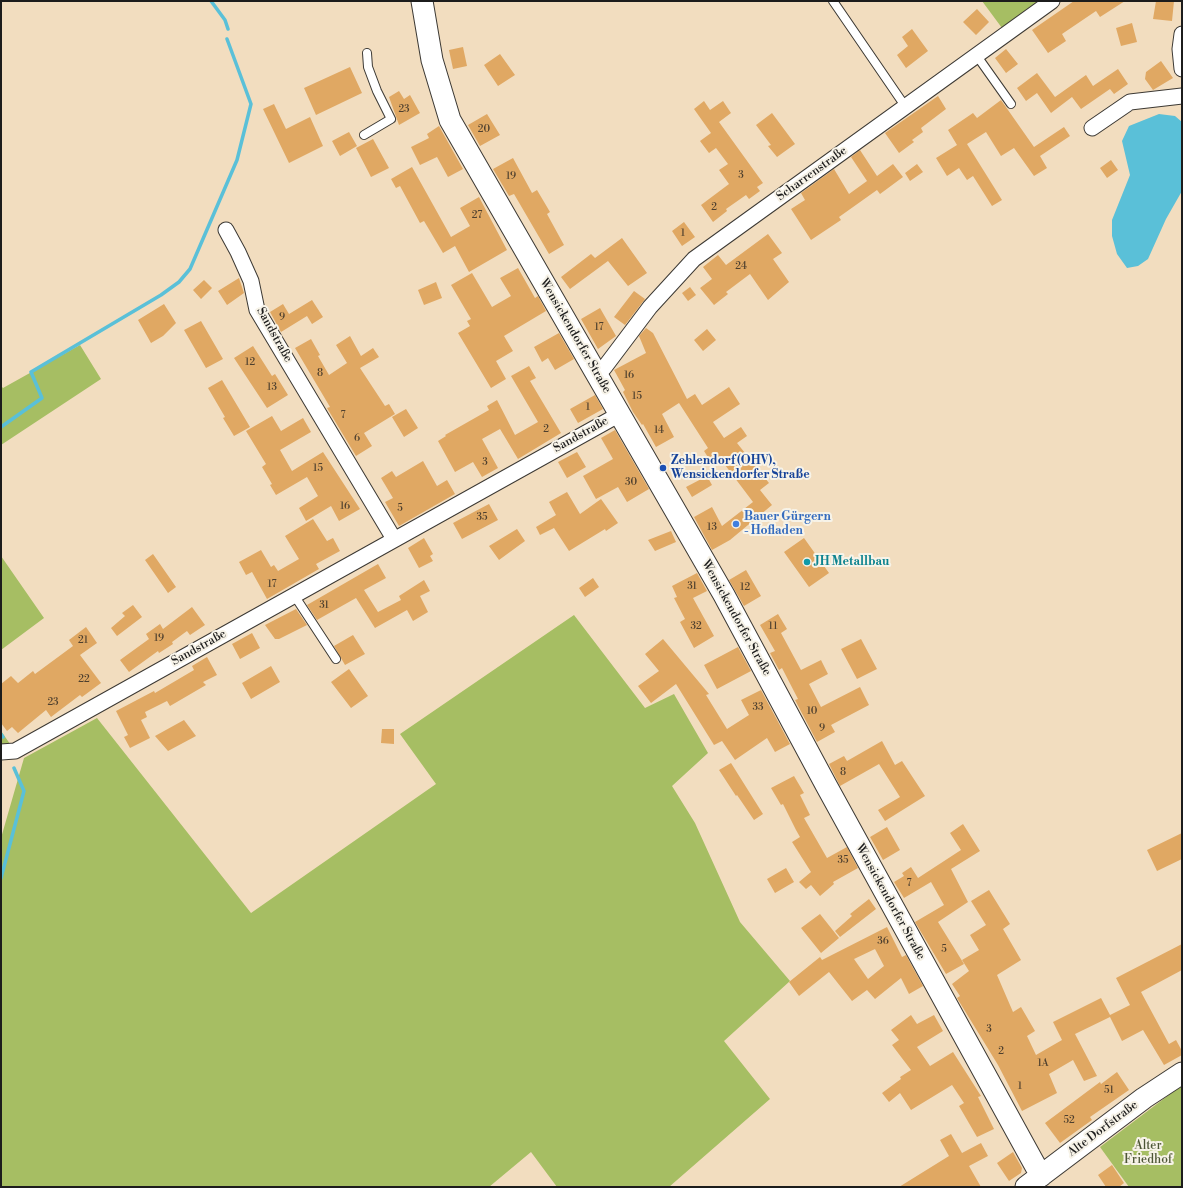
<!DOCTYPE html>
<meta charset="utf-8">
<style>
body{margin:0}
#map{position:relative;width:1183px;height:1188px;overflow:hidden;background:#f2ddbf;font-family:"Libre Bodoni",serif}
canvas{display:block}
.frame{position:absolute;inset:0;border:2px solid #1c1c1c;pointer-events:none}
</style>
<div id="map">
<canvas width="1183" height="1188"></canvas>
<div class="frame"></div>
</div>
<script>
const g = document.querySelector('canvas').getContext('2d');
g.lineJoin = 'round';
function fill(path, color) { g.fillStyle = color; g.fill(path, 'evenodd'); }
const shape = rows => new Path2D(rows.map(r => 'M' + r).join(''));
function strokePath(path, color, width, dash) { g.strokeStyle = color; g.lineWidth = width; g.lineCap = dash ? 'butt' : 'round'; g.setLineDash(dash || []); g.stroke(path); }
function label(font, color, halo, rows, align = 'center') {
  g.font = font + ' "Libre Bodoni",serif'; g.lineWidth = 4; g.setLineDash([]); g.textBaseline = 'middle'; g.strokeStyle = halo; g.fillStyle = color; for (const [text, x, y, turn = 0] of rows) {
    g.save(); g.translate(x, y); g.rotate((+turn || 0) * Math.PI / 180); g.textAlign = isNaN(turn) ? turn : align; if (halo) g.strokeText(text, 0, 0); g.fillText(text, 0, 0); g.restore();
  }
}
fill(shape([
 [982,1,1039,1,1002,28],
 [80,345,101,379,1,445,1,386,3,388],
 [1,556,44,618,1,650],
 [574,615,645,708,674,694,708,753,672,786,695,823,740,922,790,981,724,1041,770,1099,669,1187,557,1187,531,1152,489,1187,1,1187,1,838,24,758,97,718,251,913,436,784,400,734],
 [1,731,15,751,1,752],
 [1182,1085,1182,1187,1129,1187,1100,1147]
]), '#a6be63');
fill(shape([
 [1159,114,1175,116,1182,122,1182,191,1166,219,1148,259,1138,266,1127,268,1117,254,1112,236,1112,220,1130,175,1122,141,1129,126]
]), '#5ac0d8');
strokePath(shape([
 [211,1,225,20,228,29],
 [1,427,42,398,31,372,161,295,179,282,190,269,237,160,251,104,227,39],
 [1,734,3,737],
 [1,878,24,791,14,768]
]), '#5ac0d8', 3.5);
fill(shape([
 [1074,1,1125,1,1100,17,1096,11,1062,34,1066,41,1048,53,1032,30],
 [1156,1,1174,1,1172,21,1153,19],
 [977,9,989,22,976,35,963,22],
 [1132,23,1137,42,1121,46,1116,28],
 [912,29,928,51,906,68,897,55,908,46,902,37],
 [463,47,467,66,453,69,449,50],
 [1006,49,1018,64,1006,73,995,58],
 [500,54,515,75,498,86,484,65],
 [1161,61,1173,78,1153,90,1145,79,1146,72],
 [350,67,362,93,316,115,304,88],
 [1118,69,1128,84,1114,94,1110,89,1081,109,1072,97,1051,113,1037,93,1026,101,1017,88,1037,73,1055,97,1086,75,1093,86],
 [399,91,404,99,410,95,420,113,399,125,389,97],
 [938,96,946,109,921,128,923,132,912,140,914,142,899,153,885,133],
 [1001,100,1034,147,1064,127,1070,136,1040,156,1047,168,1034,176,1014,148,1001,156,986,132,967,144,1002,200,992,206,973,176,967,180,959,168,947,176,936,158,957,145,948,130,973,113,977,118],
 [704,101,710,110,723,101,731,113,719,122,763,183,757,187,760,191,749,199,746,195,726,209,727,211,713,222,701,205,729,184,719,170,728,164,716,148,709,153,700,141,711,133,694,109],
 [274,104,286,129,310,117,323,146,289,163,263,109],
 [772,113,795,144,777,157,768,146,771,145,756,125],
 [487,114,500,135,480,146,468,125],
 [439,126,463,169,448,177,437,157,420,165,411,147,429,138,427,134],
 [349,132,357,146,340,156,332,141],
 [373,139,389,168,371,177,356,148],
 [860,150,877,176,893,164,903,177,880,194,877,190,839,217,841,220,811,240,791,209,805,200,801,193,834,169,849,194,867,181,851,157],
 [513,158,532,193,537,190,550,212,547,214,564,245,549,254,514,194,509,196,493,169],
 [1111,160,1118,170,1107,178,1100,168],
 [917,164,923,172,910,181,905,173],
 [412,167,451,237,470,226,460,208,479,197,507,250,469,272,455,246,443,253,424,221,420,223,400,186,396,188,391,179],
 [684,222,695,237,682,246,672,231],
 [768,234,782,253,773,259,789,282,768,300,750,274,726,292,728,294,714,305,700,288,712,279,703,267,718,255,726,265],
 [622,238,647,273,628,286,608,261,570,289,561,277,591,254,595,258],
 [518,268,535,298,538,296,546,311,504,336,513,351,496,361,506,379,491,388,458,333,470,326,467,321,471,319,451,285,472,273,492,307,511,296,500,278],
 [239,278,244,293,227,305,218,291],
 [204,280,212,288,201,299,193,290],
 [436,282,442,298,424,305,418,290],
 [690,287,696,295,688,301,682,293],
 [634,291,645,299,625,325,614,317],
 [312,300,323,317,312,324,307,316,281,332,270,312,283,304,289,314],
 [164,304,176,323,163,336,151,343,138,320],
 [600,308,616,336,598,349,581,319],
 [201,321,223,359,206,368,184,330],
 [646,328,653,333,687,399,695,394,702,405,729,387,740,404,713,422,724,438,741,427,747,436,737,443,769,483,760,490,772,505,730,540,712,550,694,517,712,507,722,526,753,502,719,457,711,462,704,451,708,448,679,403,662,414,674,437,656,447,643,424,642,425,633,412,623,392,625,390,614,370,646,353,639,336],
 [707,329,716,340,703,351,694,340],
 [559,333,574,359,555,370,548,358,542,362,534,347],
 [350,336,361,356,373,348,379,357,360,368,385,406,389,404,395,414,364,433,372,446,356,456,327,408,330,407,295,348,311,339,320,355,318,356,329,375,347,363,336,345],
 [253,346,272,376,275,374,288,395,267,408,234,358],
 [529,366,536,378,530,381,561,433,518,459,500,429,482,439,498,468,482,477,473,462,455,472,438,441,446,436,445,435,489,410,487,406,497,400,515,435,538,422,511,376],
 [222,380,250,427,234,436,223,418,225,417,208,388],
 [595,395,603,409,578,423,570,409],
 [406,409,418,428,404,437,392,417],
 [272,416,281,431,303,418,311,432,280,450,292,471,323,452,360,509,339,521,331,506,306,521,299,508,318,496,307,477,276,495,270,485,272,484,262,467,266,464,246,431],
 [615,430,649,489,627,502,618,487,596,499,583,476,613,459,601,438],
 [577,452,586,467,567,478,558,462],
 [423,461,437,486,447,480,455,494,399,526,385,502,393,498,381,478,392,471,396,477],
 [707,476,712,485,692,497,686,487],
 [567,492,580,514,601,499,618,523,606,531,605,529,569,551,554,528,540,535,536,527,556,515,549,502],
 [489,504,498,520,462,539,453,523],
 [313,519,327,541,333,538,340,551,316,564,319,569,267,599,252,572,246,575,239,562,261,550,271,567,274,565,278,571,299,559,285,536],
 [517,529,525,541,499,560,489,546],
 [671,531,676,542,655,551,648,540],
 [424,538,433,554,430,556,433,561,419,568,408,548],
 [804,538,829,573,809,587,784,552],
 [153,554,176,587,168,593,145,560],
 [378,564,386,578,364,590,378,612,401,600,399,596,424,580,430,591,420,596,428,612,413,621,407,610,375,628,356,598,317,620,307,605],
 [746,570,761,596,744,606,729,580],
 [697,573,707,591,693,598,714,636,694,648,680,622,685,619,674,598,677,597,672,586],
 [593,578,599,587,585,597,579,588],
 [133,605,142,617,117,636,111,628,125,616,122,613],
 [192,607,205,625,190,635,187,631,172,642,173,644,159,653,158,651,129,672,120,660,149,639,146,634,160,624,163,629],
 [296,609,307,625,279,639,275,639,265,625],
 [778,614,787,629,781,633,801,670,821,660,828,674,809,684,821,707,860,687,869,705,831,725,835,732,817,742,795,700,798,699,782,668,779,670,770,653,775,651,760,625],
 [86,627,97,643,80,655,101,683,82,697,80,695,51,717,46,710,18,733,12,727,7,731,1,723,1,684,11,676,18,683,33,671,35,674,73,646,69,640],
 [252,633,260,648,240,659,232,644],
 [353,635,365,654,345,665,334,646],
 [663,639,709,694,706,695,727,729,749,715,741,700,761,690,790,744,775,752,767,738,735,760,722,741,714,745,676,684,651,703,638,686,659,671,645,654],
 [861,639,877,669,857,679,841,649],
 [738,647,751,671,717,689,704,665],
 [207,657,217,675,203,682,206,685,170,706,167,701,145,712,147,717,141,720,150,738,130,748,124,737,128,735,116,711,154,691,155,693,194,670,192,666],
 [271,666,280,682,251,699,242,683],
 [349,669,368,696,351,708,331,682],
 [184,720,196,736,168,751,155,736],
 [382,729,394,729,394,744,381,743],
 [882,741,895,765,902,761,925,796,885,821,878,810,900,797,879,764,840,786,829,764,844,756,847,761],
 [731,763,763,814,754,820,737,795,736,796,719,770],
 [794,776,804,793,800,795,810,815,804,818,827,858,847,847,858,868,833,882,834,884,820,896,811,885,806,889,799,882,811,872,792,842,800,837,796,830,783,804,781,805,771,788],
 [963,824,980,851,951,869,968,902,938,922,964,964,946,974,915,922,944,905,931,882,904,898,894,882,904,876,902,873,911,867,918,878,961,850,950,833],
 [887,827,900,850,883,860,870,837],
 [1182,833,1182,859,1157,871,1147,850],
 [786,868,794,882,775,893,767,879],
 [989,890,1010,924,1003,929,1021,960,997,975,1013,1012,1021,1007,1035,1031,1027,1036,1036,1055,1062,1040,1053,1022,1101,998,1110,1015,1130,1005,1116,978,1182,944,1182,970,1141,992,1169,1044,1176,1040,1182,1051,1182,1055,1164,1065,1143,1030,1122,1041,1110,1017,1075,1034,1097,1076,1084,1081,1073,1060,1049,1074,1057,1093,1022,1111,998,1065,957,998,960,996,952,984,969,971,962,960,979,950,970,935,986,925,971,901],
 [869,899,876,909,840,937,835,931,852,916,850,914],
 [820,914,839,938,821,953,801,928],
 [887,927,902,957,906,955,923,986,909,994,901,978,875,999,867,990,852,1001,829,972,799,996,789,982,820,957,822,960],
 [875,949,884,966,868,979,854,959],
 [911,1015,917,1024,934,1015,943,1031,917,1047,930,1066,953,1052,981,1096,978,1097,994,1129,977,1137,959,1106,964,1103,952,1085,911,1110,900,1093,889,1102,882,1093,901,1079,900,1077,911,1070,892,1045,899,1040,891,1030],
 [1117,1072,1129,1090,1090,1117,1092,1120,1060,1143,1045,1123,1100,1082,1101,1084],
 [951,1134,962,1153,981,1143,988,1156,969,1166,981,1187,899,1187,949,1156,940,1140],
 [1013,1152,1022,1168,1021,1173,1009,1181,997,1163],
 [1112,1165,1124,1183,1119,1187,1106,1187,1098,1175]
]), '#e0a863');
const lane = shape([
 [833,1,905,106],
 [977,56,1011,104],
 [364,135,391,119,377,91,368,67,367,53],
 [294,595,336,659]
]);
const street = shape([
 [1182,34,1180,49,1182,69],
 [1092,128,1130,102,1182,96],
 [226,230,238,252,251,281,257,310,394,539],
 [596,372,604,368,650,307,694,259,1052,1],
 [1,752,15,751,620,414]
]);
const secondary = shape([
 [422,1,432,60,450,120,724,595,826,785,1041,1176],
 [1026,1187,1144,1098,1182,1073]
]);
strokePath(lane, '#3c3934', 10);
strokePath(street, '#3c3934', 17);
strokePath(secondary, '#3c3934', 23);
strokePath(lane, '#fff', 8);
strokePath(street, '#fff', 15);
strokePath(secondary, '#fff', 21);
for (const [x, y, r, color] of [
 [663,468,4,"#1a4fb4"],
 [736,524,4,"#3f7fe0"],
 [807,562,4,"#0f9aa8"]
]) { const dot = new Path2D(); dot.arc(x, y, r, 0, 2 * Math.PI); g.fillStyle = color; g.fill(dot); strokePath(dot, '#f7f3e8', 1.5); }
label('10px', '#4d3f2e', null, [
 ["23",404,110],
 ["20",484,130],
 ["3",741,176],
 ["19",511,177],
 ["2",714,208],
 ["27",477,216],
 ["1",683,234],
 ["24",741,267],
 ["9",282,318],
 ["17",599,328],
 ["12",250,363],
 ["8",320,374],
 ["16",629,376],
 ["13",272,388],
 ["15",637,397],
 ["1",588,408],
 ["7",343,416],
 ["2",546,430],
 ["14",659,431],
 ["6",357,439],
 ["3",485,463],
 ["15",318,469],
 ["30",631,483],
 ["16",345,507],
 ["5",400,509],
 ["35",482,518],
 ["13",712,528],
 ["17",272,585],
 ["31",692,587],
 ["12",745,588],
 ["31",324,606],
 ["32",696,627],
 ["11",773,627],
 ["19",159,639],
 ["21",83,641],
 ["22",84,680],
 ["23",53,703],
 ["33",758,708],
 ["10",812,712],
 ["9",822,729],
 ["8",843,773],
 ["35",843,861],
 ["7",909,884],
 ["36",883,942],
 ["5",944,950],
 ["3",989,1030],
 ["2",1001,1052],
 ["1A",1043,1064],
 ["1",1020,1087],
 ["51",1109,1091],
 ["52",1069,1121]
]);
label('12px', '#1c1c1c', '#f7f3e8', [
 ["Scharrenstraße",812,174,-36],
 ["Sandstraße",274,335,61],
 ["Wensickendorfer Straße",575,336,60],
 ["Sandstraße",581,435,-29],
 ["Wensickendorfer Straße",736,618,61],
 ["Sandstraße",199,648,-29],
 ["Wensickendorfer Straße",890,902,61],
 ["Alte Dorfstraße",1103,1129,-37]
]);
label('bold 12px', '#164399', '#f7f3e8', [
 ["Zehlendorf (OHV),",671,461],
 ["Wensickendorfer Straße",671,475]
], 'left');
label('bold 12px', '#366cbe', '#f7f3e8', [
 ["Bauer Gürgern",744,517],
 ["- Hofladen",744,531]
], 'left');
label('bold 12px', '#0d838f', '#f7f3e8', [
 ["JH Metallbau",815,562]
], 'left');
label('12px', '#4c5535', '#f7f3e8', [
 ["Alter",1148,1146],
 ["Friedhof",1148,1160]
]);
</script>
